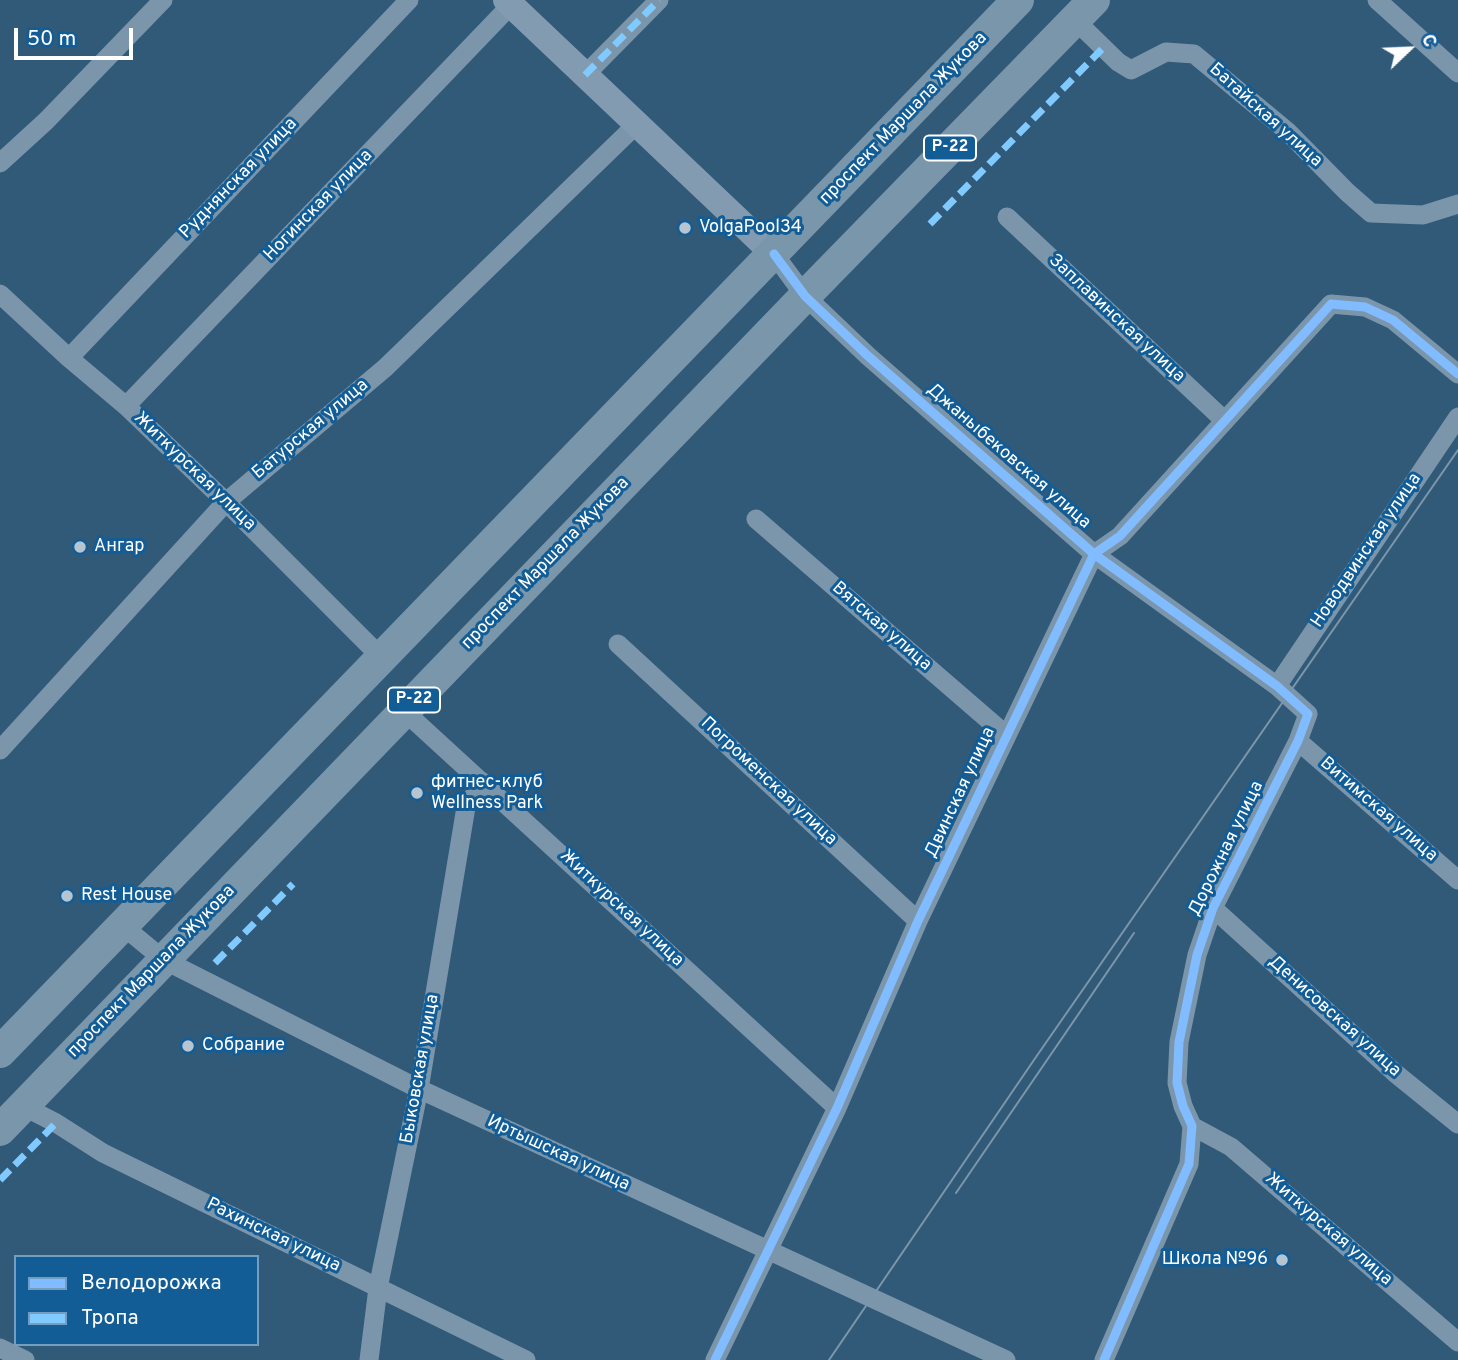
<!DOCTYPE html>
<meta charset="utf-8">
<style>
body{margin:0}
#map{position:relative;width:1458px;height:1360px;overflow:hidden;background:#315a79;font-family:Overpass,sans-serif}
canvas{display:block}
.legend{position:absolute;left:14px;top:1255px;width:245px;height:91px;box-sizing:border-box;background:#135d97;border:2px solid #719ec1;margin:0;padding:9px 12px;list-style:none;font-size:21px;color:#fff}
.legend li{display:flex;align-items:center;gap:14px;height:35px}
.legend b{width:35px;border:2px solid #719ec1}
.north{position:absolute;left:1374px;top:14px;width:70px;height:70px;-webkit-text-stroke:5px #135d97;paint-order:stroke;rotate:67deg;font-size:19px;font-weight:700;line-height:28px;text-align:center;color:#fff}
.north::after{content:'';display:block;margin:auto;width:24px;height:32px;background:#fff;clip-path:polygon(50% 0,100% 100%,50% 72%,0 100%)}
.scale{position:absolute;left:14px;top:28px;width:119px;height:32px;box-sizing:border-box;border:4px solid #fff;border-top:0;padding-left:9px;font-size:21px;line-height:24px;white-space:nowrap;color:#fff;-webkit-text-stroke:5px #135d97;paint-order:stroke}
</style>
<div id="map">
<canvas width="1458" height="1360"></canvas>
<ul class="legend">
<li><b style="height:9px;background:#80bcff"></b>Велодорожка</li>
<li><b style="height:9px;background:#80caff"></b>Тропа</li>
</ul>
<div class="north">С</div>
<div class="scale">50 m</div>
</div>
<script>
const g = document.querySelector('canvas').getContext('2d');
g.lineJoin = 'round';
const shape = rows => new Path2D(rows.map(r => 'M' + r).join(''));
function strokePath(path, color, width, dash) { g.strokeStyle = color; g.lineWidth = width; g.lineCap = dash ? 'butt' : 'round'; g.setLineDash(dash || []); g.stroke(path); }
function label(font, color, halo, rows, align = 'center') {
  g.font = font + ' Overpass,sans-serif'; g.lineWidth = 6; g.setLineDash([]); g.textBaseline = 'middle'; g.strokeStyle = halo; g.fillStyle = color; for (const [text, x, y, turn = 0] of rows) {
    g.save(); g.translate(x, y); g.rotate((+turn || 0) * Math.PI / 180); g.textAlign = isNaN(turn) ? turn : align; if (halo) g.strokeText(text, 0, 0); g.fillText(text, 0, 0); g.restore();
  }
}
strokePath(shape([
 [1377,0,1458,73],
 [1075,20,1118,62,1131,70,1166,52,1194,54,1287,131,1347,192,1371,213,1423,215,1458,204],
 [585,75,659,0],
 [0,163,46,121,163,0],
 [1007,217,1225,421],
 [774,254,805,296,868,356,1094,554,1277,686,1308,714,1298,741,1213,908,1197,955,1179,1042,1177,1083,1183,1106,1192,1126,1189,1164,1104,1360],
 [0,294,69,358,126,406,226,502,381,657],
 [69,358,409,0],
 [126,406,511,5],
 [756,519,1006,735],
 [618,644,918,921],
 [1277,686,1458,417],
 [404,711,837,1108],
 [1298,741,1458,880],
 [0,750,226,502,385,368,637,124],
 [1213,908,1395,1073,1458,1124],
 [123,926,164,960,419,1089,1006,1360],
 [23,1106,56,1123,103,1153,526,1360],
 [1192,1126,1231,1147,1458,1342],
 [0,1348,25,1360],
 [369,1360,378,1288,419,1089,466,807,483,782],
 [715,1360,837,1108,918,921,1094,554,1120,536,1331,304,1365,307,1393,320,1458,374]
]), '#7b96ab', 19);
strokePath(shape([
 [506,0,774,254]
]), '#829bb0', 26);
strokePath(shape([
 [0,1052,1018,0],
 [0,1130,805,296,1094,0]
]), '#7a96aa', 32);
strokePath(shape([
 [956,1193,1134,933],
 [829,1360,1036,1057,1458,450]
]), '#7c96aa', 2);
strokePath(shape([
 [585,75,659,0],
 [930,224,1103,48],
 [215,963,293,884],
 [0,1180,56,1123]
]), '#80caff', 7, [14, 7]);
strokePath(shape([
 [774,254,805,296,868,356,1094,554,1277,686,1308,714,1298,741,1213,908,1197,955,1179,1042,1177,1083,1183,1106,1192,1126,1189,1164,1104,1360],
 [715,1360,837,1108,918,921,1094,554,1120,536,1331,304,1365,307,1393,320,1458,374]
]), '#80bcff', 9);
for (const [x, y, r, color] of [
 [685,228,7,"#b7c5d0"],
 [80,547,7,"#b7c5d0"],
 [417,793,7,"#b7c5d0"],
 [67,896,7,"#b7c5d0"],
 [188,1046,7,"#b7c5d0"],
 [1282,1260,7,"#b7c5d0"]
]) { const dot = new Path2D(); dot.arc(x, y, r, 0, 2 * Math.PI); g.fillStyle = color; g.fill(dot); strokePath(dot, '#135d97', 2.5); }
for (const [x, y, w] of [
 [950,148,52],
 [414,700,52]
]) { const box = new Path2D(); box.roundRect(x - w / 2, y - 12.5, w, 25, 5); g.fillStyle = '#135d97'; g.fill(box); strokePath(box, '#fff', 2); }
label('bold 16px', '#fff', null, [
 ["Р-22",950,148],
 ["Р-22",414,700]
]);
label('18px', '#fff', '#135d97', [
 ["Батайская улица",1265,116,42],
 ["проспект Маршала Жукова",904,119,-46],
 ["Руднянская улица",239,179,-46],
 ["Ногинская улица",319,206,-46],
 ["Заплавинская улица",1116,319,43],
 ["Батурская улица",311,430,-40],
 ["Джаныбековская улица",1008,457,41],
 ["Житкурская улица",194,472,44],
 ["Новодвинская улица",1367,551,-56],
 ["проспект Маршала Жукова",546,564,-46],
 ["Вятская улица",881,627,41],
 ["Погроменская улица",768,782,43],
 ["Двинская улица",961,793,-65],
 ["Витимская улица",1378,810,41],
 ["Дорожная улица",1227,849,-64],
 ["Житкурская улица",621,909,43],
 ["проспект Маршала Жукова",152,972,-46],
 ["Денисовская улица",1334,1017,42],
 ["Быковская улица",421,1069,-80],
 ["Иртышская улица",558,1154,25],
 ["Житкурская улица",1328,1230,41],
 ["Рахинская улица",273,1236,26]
]);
label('18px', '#fff', '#135d97', [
 ["VolgaPool34",699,228],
 ["Ангар",94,547],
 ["фитнес-клуб",431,783],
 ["Wellness Park",431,804],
 ["Rest House",81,896],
 ["Собрание",202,1046],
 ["Школа №96",1268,1260,"right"]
], 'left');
</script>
